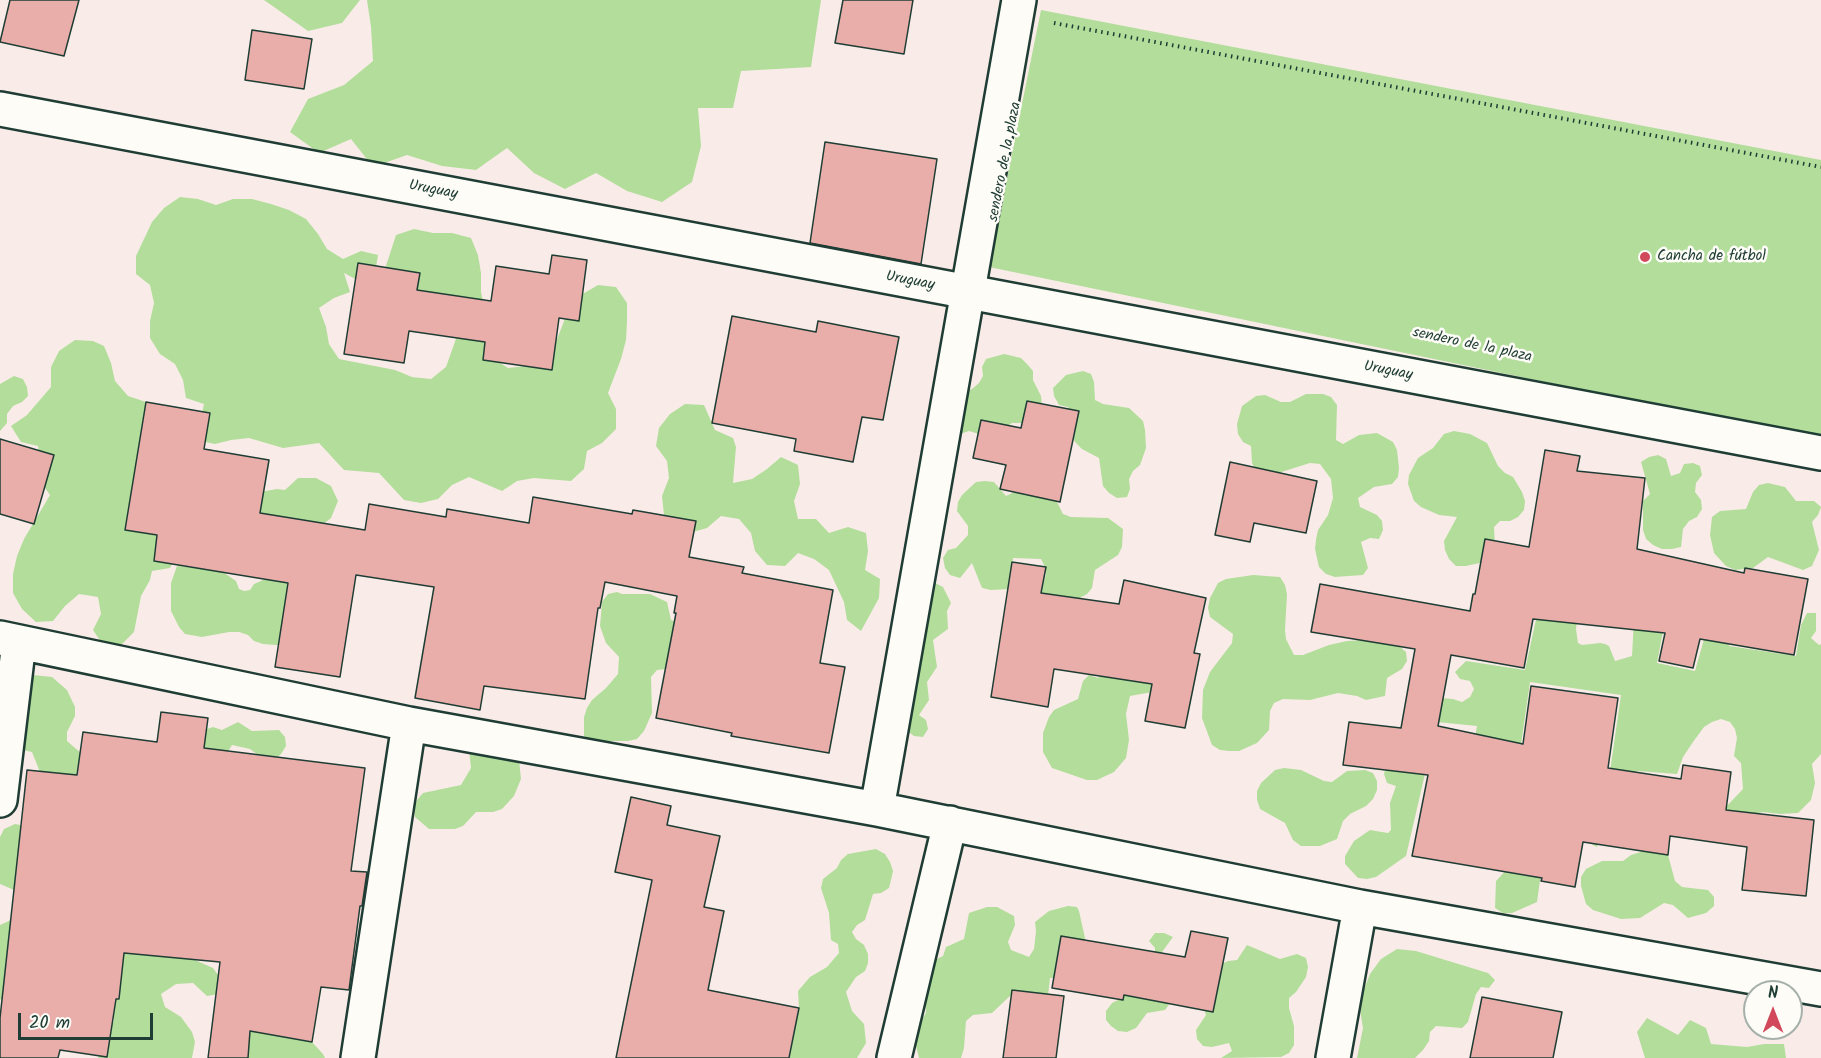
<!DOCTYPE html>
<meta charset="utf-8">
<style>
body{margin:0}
#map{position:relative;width:1821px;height:1058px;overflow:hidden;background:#f9ece8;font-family:Kalam,sans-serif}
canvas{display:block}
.north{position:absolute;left:1743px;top:980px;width:60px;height:60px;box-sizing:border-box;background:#fdfcf7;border:2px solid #a4b0a9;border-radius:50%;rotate:0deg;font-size:16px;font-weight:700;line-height:24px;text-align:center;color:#1f3d34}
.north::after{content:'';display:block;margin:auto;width:21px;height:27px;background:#d1495b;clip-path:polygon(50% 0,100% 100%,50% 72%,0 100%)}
.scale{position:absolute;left:18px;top:1013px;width:135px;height:27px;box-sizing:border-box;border:3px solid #1f3d34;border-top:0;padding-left:8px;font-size:18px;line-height:21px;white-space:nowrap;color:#1f3d34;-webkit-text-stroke:4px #fdfcf7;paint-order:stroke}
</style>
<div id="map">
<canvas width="1821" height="1058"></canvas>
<div class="north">N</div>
<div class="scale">20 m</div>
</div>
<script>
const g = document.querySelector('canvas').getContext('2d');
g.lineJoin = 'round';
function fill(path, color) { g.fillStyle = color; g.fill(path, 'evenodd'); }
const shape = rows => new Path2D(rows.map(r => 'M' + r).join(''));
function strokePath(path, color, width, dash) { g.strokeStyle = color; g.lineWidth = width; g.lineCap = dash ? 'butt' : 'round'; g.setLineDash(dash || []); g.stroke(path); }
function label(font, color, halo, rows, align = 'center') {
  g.font = font + ' Kalam,sans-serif'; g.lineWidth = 5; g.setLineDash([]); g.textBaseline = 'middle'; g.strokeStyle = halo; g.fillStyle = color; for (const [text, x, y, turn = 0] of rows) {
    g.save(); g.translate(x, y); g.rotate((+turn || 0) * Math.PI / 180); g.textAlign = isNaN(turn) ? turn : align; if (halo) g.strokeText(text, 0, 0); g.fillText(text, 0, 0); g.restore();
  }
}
fill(shape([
 [264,0,360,0,342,23,308,31],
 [367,0,821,0,811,67,741,71,733,108,698,108,701,146,692,182,662,202,627,191,596,173,565,189,534,173,507,148,476,170,442,166,407,155,373,167,351,139,319,153,290,132,308,99,344,85,373,61,371,27],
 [1041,10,1821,160,1821,439,989,267],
 [180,197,198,199,216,205,233,199,252,199,271,204,289,210,306,219,318,234,327,249,343,259,361,251,378,255,375,273,359,281,344,273,350,292,334,298,319,308,326,327,329,344,339,359,395,370,412,377,431,379,446,367,458,333,423,298,384,272,396,235,414,229,433,233,452,233,471,238,478,255,481,273,481,292,485,310,492,358,508,368,527,366,544,358,556,342,569,308,581,295,598,285,616,287,627,303,627,321,626,340,621,359,608,393,616,409,616,429,602,443,587,451,584,469,571,481,534,478,517,481,502,491,469,477,452,485,438,499,421,503,404,500,379,473,344,470,319,443,283,448,249,438,231,440,215,444,196,440,204,404,186,398,183,380,175,364,160,354,150,338,150,321,154,303,150,285,136,274,136,256,152,222,164,208],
 [75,340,93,341,104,346,111,363,115,381,128,396,146,402,177,553,170,568,152,571,150,580,141,596,134,632,120,646,103,645,93,630,101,614,98,597,79,594,65,606,53,621,36,622,22,609,13,593,13,574,17,556,24,539,50,495,40,481,41,464,38,446,21,442,11,426,27,415,51,387,51,367,59,351],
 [1004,354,1021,358,1027,364,1033,371,1033,380,1041,396,1042,405,1031,420,1022,423,1012,423,1004,428,979,434,969,431,951,437,954,395,972,389,979,383,983,376,982,367,986,359],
 [1083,371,1091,374,1094,382,1095,400,1103,404,1129,408,1143,421,1145,430,1146,448,1140,465,1133,471,1129,479,1130,489,1127,497,1117,498,1109,493,1103,486,1099,458,1082,449,1075,442,1071,434,1072,415,1068,407,1059,405,1054,396,1053,388,1066,375],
 [14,376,23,379,27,387,28,396,22,402,13,406,7,414,7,423,0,431,0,384],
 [1306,394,1323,394,1331,397,1337,405,1336,440,1343,444,1359,435,1377,433,1393,442,1397,450,1399,468,1398,477,1392,484,1374,487,1358,498,1360,507,1377,515,1382,521,1383,530,1379,539,1370,538,1361,542,1368,568,1363,575,1335,577,1326,574,1319,567,1315,549,1316,540,1318,530,1328,515,1333,498,1331,479,1320,464,1310,463,1275,474,1256,471,1252,463,1251,446,1243,442,1238,434,1237,424,1242,406,1256,396,1265,395,1281,402,1290,402],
 [685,404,704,405,715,430,733,438,736,447,733,483,752,479,767,469,781,457,798,465,800,484,794,501,798,519,816,519,829,533,848,527,866,533,868,551,865,570,880,579,879,598,861,631,847,620,844,602,829,570,814,559,798,553,785,566,767,565,755,551,751,533,739,519,721,516,707,528,689,533,671,532,664,515,662,496,669,478,667,461,656,446,659,428,670,414],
 [1454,431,1470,434,1487,443,1498,466,1505,473,1513,477,1522,492,1525,501,1524,510,1518,517,1510,521,1500,521,1494,527,1495,545,1484,562,1466,566,1456,566,1449,559,1445,550,1444,541,1457,517,1439,515,1421,507,1414,501,1408,484,1409,475,1418,458,1433,448,1444,434],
 [1658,455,1666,459,1671,476,1680,473,1684,464,1693,463,1700,466,1702,475,1696,483,1695,492,1701,500,1702,509,1697,517,1689,521,1683,529,1681,547,1672,549,1662,549,1653,545,1646,539,1643,530,1643,501,1650,494,1641,462,1649,457],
 [298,478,316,478,331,486,338,501,331,518,316,530,253,527,260,492,277,489,285,490],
 [985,481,994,482,1006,496,1023,488,1055,498,1063,514,1071,517,1108,518,1123,529,1122,547,1118,555,1095,570,1092,588,1087,594,1078,599,1050,599,1041,593,1046,574,1045,567,1041,559,1013,558,1010,589,991,590,982,588,972,563,960,578,950,575,945,568,943,558,948,550,956,548,968,535,968,526,957,511,958,502,962,495,976,482],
 [1768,483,1785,487,1796,501,1814,501,1821,507,1818,515,1812,522,1819,550,1812,566,1803,570,1768,557,1753,568,1735,570,1726,566,1714,553,1710,535,1712,517,1720,511,1746,509,1753,492,1759,485],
 [177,566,220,570,236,581,239,589,244,591,250,590,254,584,275,575,294,578,289,646,263,644,254,641,248,635,239,632,229,632,202,637,185,634,179,627,171,611,171,583],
 [1253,575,1280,577,1285,585,1287,594,1285,630,1286,639,1294,655,1303,655,1329,645,1347,641,1365,640,1399,646,1406,652,1407,661,1402,669,1387,678,1385,696,1366,700,1357,696,1338,693,1310,700,1283,699,1274,703,1270,711,1269,730,1257,743,1239,751,1229,751,1220,750,1212,745,1202,718,1203,690,1210,672,1232,643,1233,634,1210,617,1208,608,1210,598,1218,583,1226,579],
 [927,583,935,583,943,587,951,603,947,611,948,629,933,640,937,667,927,682,929,700,919,715,926,720,928,729,923,737,914,736,906,730],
 [1581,586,1576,629,1578,643,1582,645,1600,643,1605,644,1609,646,1615,661,1632,656,1634,619,1664,626,1657,663,1695,671,1708,625,1728,640,1729,646,1796,656,1801,625,1807,613,1816,613,1816,631,1811,638,1819,645,1821,644,1821,754,1812,764,1815,783,1811,800,1798,813,1780,814,1763,812,1754,814,1747,821,1724,809,1743,789,1741,763,1734,756,1737,738,1735,729,1730,722,1721,719,1712,722,1704,727,1693,742,1683,757,1677,774,1637,771,1634,773,1597,847,1589,843,1586,838,1547,830,1537,902,1512,913,1503,913,1495,908,1496,881,1508,868,1462,809,1477,726,1437,722,1406,856,1376,877,1367,879,1358,878,1345,864,1345,856,1354,841,1370,830,1388,833,1391,830,1390,803,1396,786,1387,783,1384,774,1395,734,1413,713,1419,696,1453,699,1462,702,1470,697,1474,689,1470,681,1460,679,1455,672,1466,661,1525,670,1537,615],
 [1530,682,1621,695,1606,799,1515,786],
 [617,592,622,594,650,594,667,602,671,620,679,623,674,668,657,670,651,677,652,713,644,731,637,739,628,741,592,741,584,736,584,717,587,708,592,700,606,688,618,674,619,657,606,643,600,626,602,602,608,594],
 [1111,627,1158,691,1130,696,1126,714,1129,740,1126,758,1114,772,1097,780,1087,780,1052,768,1043,752,1043,733,1049,717,1054,710,1078,699,1083,681,1089,675,1098,678,1104,672],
 [33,675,52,677,67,690,75,707,75,716,67,732,67,741,81,753,90,779,42,777,32,752,14,748,15,679],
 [238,722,252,731,279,730,285,737,286,746,281,754,274,760,265,760,250,749,232,745,227,753,209,756,204,748,204,730,213,727,222,730],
 [469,750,519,760,521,779,514,796,502,809,493,812,476,812,463,826,455,829,429,829,415,817,414,809,417,800,423,793,461,785,471,768],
 [1284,768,1301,770,1324,781,1332,782,1347,771,1365,770,1373,773,1377,781,1377,790,1373,799,1366,806,1350,814,1343,821,1337,839,1320,846,1301,846,1293,840,1285,823,1260,809,1257,800,1257,791,1261,783,1275,770],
 [15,824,25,826,23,886,14,890,0,884,0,837,4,829],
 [876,849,885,854,890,862,893,871,891,880,889,888,881,893,873,894,865,920,857,925,852,932,856,939,864,945,868,954,868,963,865,971,856,977,846,992,852,1011,864,1024,866,1043,857,1058,779,1058,799,1008,798,991,810,977,827,967,839,953,838,944,831,940,829,913,821,888,823,879,837,868,841,860,848,854],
 [1647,850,1668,855,1675,881,1682,887,1708,890,1714,897,1714,906,1706,913,1688,918,1673,905,1664,903,1640,918,1621,919,1593,910,1586,904,1581,886,1581,877,1586,869,1602,861,1623,861,1631,855],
 [1068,906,1077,907,1079,911,1085,938,1085,947,1060,978,1050,978,1048,996,1018,999,1011,995,992,1013,973,1015,966,1021,964,1048,961,1058,919,1058,914,1038,916,1029,926,1013,924,994,930,968,935,960,943,956,946,947,964,939,969,913,987,907,997,907,1014,916,1015,925,1008,942,1011,950,1029,957,1034,949,1036,931,1035,922,1049,911],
 [13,919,117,963,128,947,190,942,195,960,213,968,218,975,231,976,224,993,207,996,193,983,176,984,161,994,165,1007,181,1017,192,1032,195,1042,192,1058,98,1058,114,1020,106,1005,2,1001,0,999,0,925],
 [1155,933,1164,933,1173,937,1162,952,1161,961,1170,1003,1165,1010,1147,1013,1136,1028,1127,1032,1118,1031,1111,1026,1106,1020,1106,1011,1112,1003,1120,999,1155,957,1155,948,1149,941],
 [1247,945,1280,959,1297,954,1306,958,1308,967,1306,977,1296,992,1289,998,1289,1008,1294,1026,1294,1045,1289,1053,1281,1057,1221,1058,1232,1051,1229,1043,1212,1047,1203,1046,1197,1039,1196,1030,1206,1015,1203,1006,1220,965,1228,961,1237,960],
 [1397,949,1416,951,1488,973,1495,980,1489,988,1481,987,1476,994,1468,1022,1462,1028,1436,1026,1430,1032,1429,1041,1423,1050,1415,1058,1357,1058,1363,1028,1360,1010,1363,992,1370,974,1381,959],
 [237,997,311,1041,323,1054,325,1058,238,1058],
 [1647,1018,1678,1035,1690,1020,1706,1028,1711,1044,1747,1047,1764,1044,1784,1044,1786,1058,1645,1058,1637,1032]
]), '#b3dd9b');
const building = shape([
 [10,0,79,0,64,56,0,42,10,0],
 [843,0,913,0,904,54,835,43,843,0],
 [252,30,312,39,304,89,245,80,252,30],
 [825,142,937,159,921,264,810,243,825,142],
 [552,255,587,260,579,321,559,318,552,370,483,360,485,342,409,331,404,363,344,354,358,263,420,273,417,290,491,301,496,266,549,274,552,255],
 [732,316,816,332,818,321,899,337,883,420,862,417,853,462,794,451,796,439,712,423,732,316],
 [1027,401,1079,411,1060,502,1000,489,1006,465,973,458,981,420,1021,428,1027,401],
 [146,402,210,413,204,449,269,460,260,513,365,530,369,504,446,517,447,509,529,523,533,497,632,514,633,510,696,521,689,557,744,567,742,573,833,590,820,663,845,667,829,753,731,736,732,733,656,718,676,613,674,613,677,596,605,582,600,608,598,608,585,699,484,686,480,710,415,698,434,587,356,575,340,677,275,667,288,583,154,561,157,535,125,530,146,402],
 [0,439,54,455,34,524,0,514,0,439],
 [1545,450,1580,456,1577,471,1645,478,1637,549,1744,573,1745,568,1808,579,1794,655,1700,639,1693,668,1659,661,1665,633,1533,619,1524,668,1451,655,1438,726,1523,744,1531,686,1618,698,1608,768,1681,779,1683,765,1731,772,1726,810,1814,820,1806,896,1742,890,1747,847,1670,836,1668,855,1583,842,1575,887,1541,881,1542,878,1412,856,1428,775,1343,765,1349,722,1401,728,1415,649,1311,632,1320,584,1470,611,1473,594,1475,594,1485,539,1529,547,1545,450],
 [1230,462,1317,481,1306,533,1254,523,1250,542,1215,535,1230,462],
 [1012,562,1046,567,1041,593,1119,604,1124,580,1206,598,1194,653,1200,654,1185,728,1145,721,1152,684,1054,669,1048,707,991,697,1012,562],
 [161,712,208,718,204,748,365,768,351,871,367,872,362,906,360,906,349,990,321,987,312,1042,250,1031,248,1058,208,1058,220,962,124,953,119,999,116,999,107,1057,60,1050,58,1058,0,1058,0,1018,27,770,77,775,83,732,157,742,161,712],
 [631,797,671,806,667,825,720,836,704,907,724,911,708,990,799,1008,789,1058,616,1058,652,880,615,872,631,797],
 [1191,931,1228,938,1213,1012,1124,995,1123,1000,1052,988,1061,936,1185,957,1191,931],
 [1012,990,1064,996,1056,1058,1003,1058,1012,990],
 [1482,997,1562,1012,1553,1058,1470,1058,1482,997]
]);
fill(building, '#e9aeaa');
strokePath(building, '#1f3d34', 1.5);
const minor = shape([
 [0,638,409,724,877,809,1360,907,1821,989],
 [0,800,19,642],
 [877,809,1019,0],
 [358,1058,409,724],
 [894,1058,950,823],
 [1333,1058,1360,907]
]);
const major = shape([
 [0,109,1821,453]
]);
strokePath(minor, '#1f3d34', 38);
strokePath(major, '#1f3d34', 38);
strokePath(shape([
 [1054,23,1821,167]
]), '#1f3d34', 4, [1.5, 4.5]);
strokePath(minor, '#fdfcf7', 33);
strokePath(major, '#fdfcf7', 33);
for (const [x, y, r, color] of [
 [1645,257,6,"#d1495b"]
]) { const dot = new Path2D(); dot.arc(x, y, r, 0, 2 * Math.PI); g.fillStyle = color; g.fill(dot); strokePath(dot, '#fdfcf7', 2); }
label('15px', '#1f3d34', '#fdfcf7', [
 ["sendero de la plaza",1006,162,-79],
 ["Uruguay",433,191,11],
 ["Uruguay",910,282,11],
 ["sendero de la plaza",1472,346,12],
 ["Uruguay",1388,372,11]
]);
label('15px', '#1f3d34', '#fdfcf7', [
 ["Cancha de fútbol",1657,257]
], 'left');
</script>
